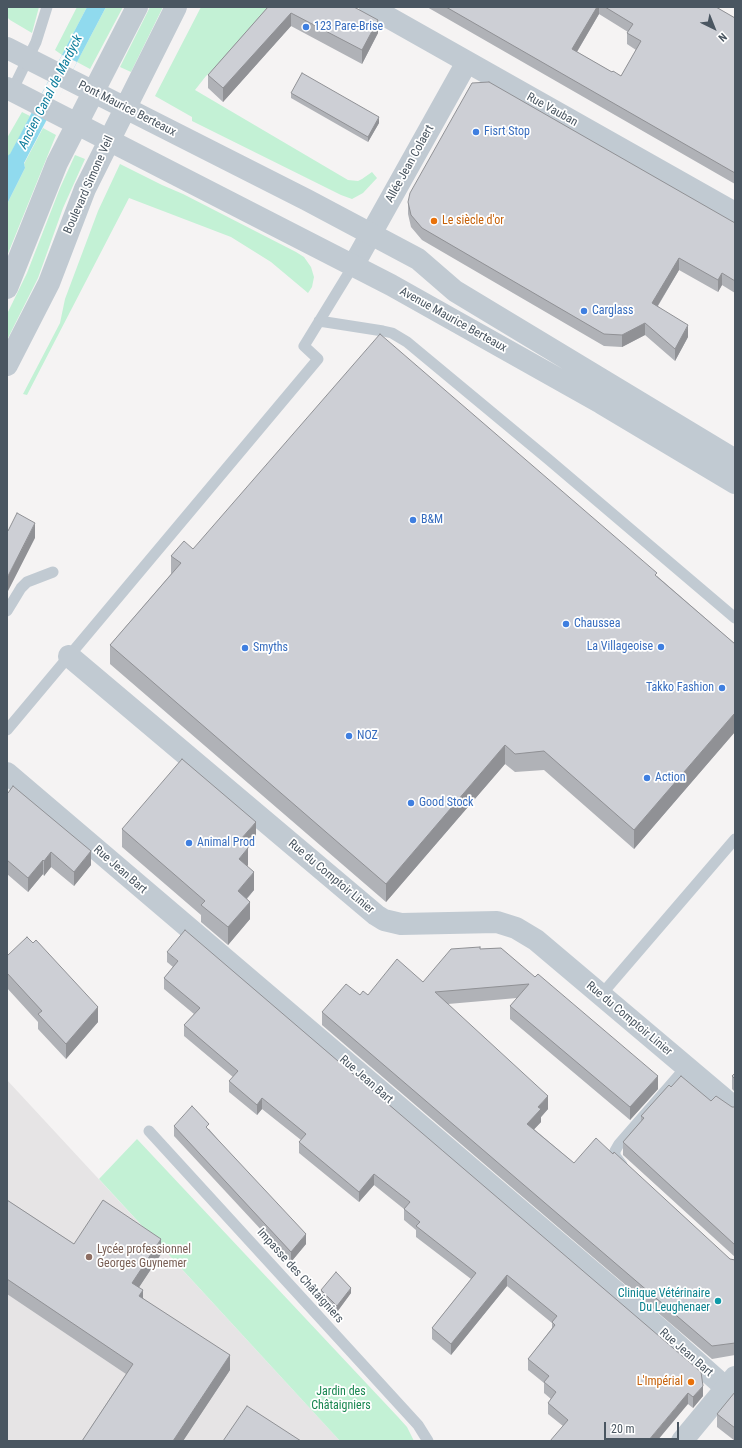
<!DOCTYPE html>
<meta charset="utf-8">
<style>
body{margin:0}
#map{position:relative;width:742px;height:1448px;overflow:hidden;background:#f5f3f3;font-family:"Roboto Condensed",sans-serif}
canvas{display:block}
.frame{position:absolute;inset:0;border:8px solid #4a5661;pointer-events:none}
.north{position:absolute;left:694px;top:8px;width:40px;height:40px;-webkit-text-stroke:3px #fff;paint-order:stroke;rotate:137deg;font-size:11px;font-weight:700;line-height:16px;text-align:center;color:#4a5661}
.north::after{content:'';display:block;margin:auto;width:14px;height:18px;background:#4a5661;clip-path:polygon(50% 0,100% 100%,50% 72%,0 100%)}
.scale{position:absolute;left:604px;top:1422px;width:75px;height:18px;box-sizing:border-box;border:2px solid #4a5661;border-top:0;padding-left:5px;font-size:12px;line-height:14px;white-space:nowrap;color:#4a5661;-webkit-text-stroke:3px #fff;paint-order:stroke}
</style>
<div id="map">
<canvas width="742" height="1448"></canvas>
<div class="frame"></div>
<div class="north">N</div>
<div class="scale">20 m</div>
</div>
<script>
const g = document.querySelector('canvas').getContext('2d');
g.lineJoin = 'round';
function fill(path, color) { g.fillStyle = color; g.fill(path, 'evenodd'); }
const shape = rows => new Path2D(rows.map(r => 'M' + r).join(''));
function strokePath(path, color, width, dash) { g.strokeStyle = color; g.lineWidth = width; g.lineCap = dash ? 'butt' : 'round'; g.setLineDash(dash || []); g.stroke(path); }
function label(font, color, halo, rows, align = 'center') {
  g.font = font + ' "Roboto Condensed",sans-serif'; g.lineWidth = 3.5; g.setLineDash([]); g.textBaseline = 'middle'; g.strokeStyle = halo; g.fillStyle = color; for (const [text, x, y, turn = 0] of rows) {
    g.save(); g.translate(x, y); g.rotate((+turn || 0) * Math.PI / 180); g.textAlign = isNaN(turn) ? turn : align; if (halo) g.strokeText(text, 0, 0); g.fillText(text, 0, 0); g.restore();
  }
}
fill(shape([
 [7,1080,107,1188,340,1441,7,1441]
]), '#e6e4e5');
fill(shape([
 [7,7,39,7,32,33,10,20,7,17],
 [77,7,87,7,62,55,55,50],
 [106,7,123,7,90,69,77,62],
 [150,7,163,7,131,72,120,67],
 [201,7,280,7,206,76,195,90,348,180,358,181,362,179,372,172,377,178,363,193,352,199,341,195,192,121,192,117,155,96],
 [22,112,30,116,10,155,7,156,7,138],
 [43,128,56,135,7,256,7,204,25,168,24,164],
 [75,155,85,159,63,208,38,278,7,340,7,314,27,273,60,188],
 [120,164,162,185,183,194,296,252,304,257,311,267,314,277,312,287,308,293,271,262,231,237,129,198,27,395,23,394,60,323,65,299,98,211],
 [137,1139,398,1417,407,1427,414,1441,340,1441,99,1179]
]), '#c3f1d5');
fill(shape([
 [87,7,106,7,24,163,25,168,7,204,7,156,10,154]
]), '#90daee');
fill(shape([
 [62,55,77,62,48,119,33,111]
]), '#f5f3f3');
strokePath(shape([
 [11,93,36,42,47,7],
 [319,321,383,331,392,333,407,342,548,459,735,618],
 [7,611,21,588,27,582,53,572],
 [7,730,318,359,304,346,353,266],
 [601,995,735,839],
 [149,1131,418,1425,428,1441],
 [622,1165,615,1156,615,1151,619,1144,686,1067]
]), '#c1cad2', 11);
strokePath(shape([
 [370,7,735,213],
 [353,266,467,62],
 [69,656,376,915,384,920,401,924,497,922,516,928,536,940,735,1108],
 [7,773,662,1331,726,1388]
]), '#c1cad2', 22);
strokePath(shape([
 [7,48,307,200,418,259,455,291,735,460],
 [7,88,391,285,601,403,735,483],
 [7,288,57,163,137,7],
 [7,365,49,283,85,189,176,7],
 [682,1441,735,1377]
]), '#c1cad2', 22);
fill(shape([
 [268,7,378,33,362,64,291,26,223,102,208,88,208,75],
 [427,7,716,7,735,18,735,184],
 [599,14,628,32,627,33,627,44,636,50,621,76,612,72,577,52],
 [291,93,379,123,368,142,291,98],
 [408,202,735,223,735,293,722,285,718,292,679,270,658,306,688,337,675,361,645,335,622,347,604,346,422,240,411,227,408,214],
 [193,549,657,576,735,644,735,734,734,733,634,849,544,770,515,772,505,764,386,902,110,664,110,645,171,574,171,556],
 [7,792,91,865,74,886,51,867,44,876,43,874,28,892,7,874],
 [122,829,256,839,248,847,248,865,247,866,254,890,247,899,250,919,228,945,201,922,201,915,122,847],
 [501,948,658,1089,630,1120,510,1019,510,1006,517,998,448,1004,548,1109,541,1117,541,1122,534,1129,574,1163,730,1259,735,1260,735,1355,712,1359,322,1025,322,1012,360,995,368,995,423,982,480,949],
 [167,952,703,1396,693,1408,688,1404,563,1426,548,1414,548,1403,551,1399,544,1393,544,1383,528,1370,528,1359,552,1328,552,1323,507,1286,451,1355,432,1339,432,1328,471,1279,416,1237,416,1230,404,1220,404,1209,374,1185,359,1202,299,1153,299,1142,301,1140,262,1109,257,1115,229,1092,229,1081,233,1077,184,1036,184,1025,194,1014,164,989,164,978,173,967,167,962],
 [7,956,98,1022,66,1059,38,1029,38,1022,7,988],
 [735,1073,735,1092,732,1089,732,1076],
 [671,1087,711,1101,732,1107,735,1107,735,1257,623,1155,623,1142,641,1121,641,1116],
 [174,1126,209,1129,306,1244,291,1262,174,1136],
 [7,1200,74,1244,161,1254,139,1287,143,1298,230,1370,183,1441,82,1441,126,1374,7,1294],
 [321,1290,351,1293,337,1312,321,1295],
 [735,1392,735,1441,717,1427,717,1414]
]), '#b0b2b7');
fill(shape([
 [597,7,599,7,599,14,572,60,572,49],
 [291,13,291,26,223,102,223,88],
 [378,20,378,33,362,64,362,50],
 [379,117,379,123,368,142,368,137],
 [679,258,679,270,652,315,652,303],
 [722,273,722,285,718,292,718,280],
 [645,323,645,335,622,347,622,335],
 [688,325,688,337,675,361,675,349],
 [35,523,35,538,7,593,7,578],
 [734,714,734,733,634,849,634,830],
 [505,745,505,764,386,902,386,884],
 [256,822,256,839,240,857,240,840],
 [248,848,248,865,239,877,239,859],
 [91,851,91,865,74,886,74,872],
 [51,852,51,867,44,876,44,861],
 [43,860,43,874,28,892,28,878],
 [254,872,254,890,238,908,238,891],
 [250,902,250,919,228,945,228,927],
 [98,1007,98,1022,66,1059,66,1044],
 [658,1076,658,1089,630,1120,630,1107],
 [548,1096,548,1109,541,1117,541,1122,527,1137,527,1124,538,1107],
 [262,1098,262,1109,257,1115,257,1105],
 [374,1174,374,1185,359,1202,359,1192],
 [306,1234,306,1244,291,1262,291,1252],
 [161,1239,161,1254,132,1298,132,1283],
 [507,1275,507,1286,451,1355,451,1344],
 [351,1288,351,1293,337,1312,337,1306],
 [143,1290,143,1305,139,1296],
 [230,1355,230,1370,183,1441,173,1441],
 [703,1386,703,1396,693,1408,693,1397],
 [688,1393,688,1404,657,1441,648,1441]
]), '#909195');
const building = shape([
 [268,7,354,7,378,20,362,50,291,13,223,88,208,75,268,7],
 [446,7,597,7,572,49,612,72,613,71,621,76,641,41,627,33,633,24,605,7,716,7,735,18,735,173,446,7],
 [302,73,379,117,368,137,291,93,302,73],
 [489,82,735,223,735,281,722,273,718,280,679,258,652,303,688,325,675,349,645,323,622,335,604,334,422,228,411,215,408,202,410,193,472,83,489,82],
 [380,334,657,573,655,575,735,644,735,715,734,714,634,830,544,751,515,754,505,745,386,884,110,645,181,563,171,556,184,541,193,549,380,334],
 [17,513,35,523,7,578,7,531,8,531,17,513],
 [182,759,256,822,240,840,248,848,239,859,254,872,238,891,250,902,228,927,201,905,205,901,122,829,182,759],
 [13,786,91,851,74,872,51,852,44,861,43,860,28,878,7,860,7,792,8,793,13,786],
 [185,930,701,1372,703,1386,693,1397,688,1393,648,1441,550,1441,568,1420,548,1403,556,1392,544,1382,549,1376,528,1359,555,1325,552,1322,557,1316,507,1275,451,1344,432,1328,476,1273,416,1226,420,1222,404,1209,410,1202,374,1174,359,1192,299,1142,306,1134,262,1098,257,1105,229,1081,238,1071,184,1025,200,1008,164,978,178,961,167,952,185,930],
 [27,937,33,943,36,940,98,1007,66,1044,38,1014,42,1011,7,973,7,956,27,937],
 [480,947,480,949,501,948,535,977,538,974,658,1076,630,1107,510,1006,529,984,435,992,548,1096,538,1107,541,1109,527,1124,574,1163,596,1138,613,1154,614,1152,730,1259,735,1260,735,1343,712,1346,322,1012,346,984,360,995,363,991,368,995,397,959,423,982,451,949,480,947],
 [735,1073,735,1079,732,1076,735,1073],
 [681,1076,711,1101,716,1096,732,1107,735,1107,735,1245,623,1142,644,1118,641,1116,669,1085,671,1087,681,1076],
 [192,1106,209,1124,206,1127,306,1234,291,1252,174,1126,192,1106],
 [7,1200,74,1244,103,1200,161,1239,132,1283,143,1290,139,1296,230,1355,173,1441,82,1441,133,1364,7,1279,7,1200],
 [336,1272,351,1288,337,1306,321,1290,336,1272],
 [735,1392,735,1428,717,1414,735,1392],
 [247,1406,301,1441,223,1441,247,1406]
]);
fill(building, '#cdcfd5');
strokePath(building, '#909195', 1);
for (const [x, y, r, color] of [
 [306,27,4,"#3f7fe0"],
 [476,132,4,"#3f7fe0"],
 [434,221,4,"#e8710a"],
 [584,311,4,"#3f7fe0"],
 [413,520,4,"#3f7fe0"],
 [566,624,4,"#3f7fe0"],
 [661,647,4,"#3f7fe0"],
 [245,648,4,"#3f7fe0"],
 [722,688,4,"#3f7fe0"],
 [349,736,4,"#3f7fe0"],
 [647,778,4,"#3f7fe0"],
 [411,803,4,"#3f7fe0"],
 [189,843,4,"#3f7fe0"],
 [89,1257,4,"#8d6e63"],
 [718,1301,4,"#0f9aa8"],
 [691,1382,4,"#e8710a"]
]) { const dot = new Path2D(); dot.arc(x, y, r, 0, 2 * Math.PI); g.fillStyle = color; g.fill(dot); strokePath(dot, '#fff', 1.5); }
label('12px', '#366cbe', '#fff', [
 ["123 Pare-Brise",314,27],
 ["Fisrt Stop",484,132],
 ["Carglass",592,311],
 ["B&M",421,520],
 ["Chaussea",574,624],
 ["La Villageoise",653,647,"right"],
 ["Smyths",253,648],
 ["Takko Fashion",714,688,"right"],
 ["NOZ",357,736],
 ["Action",655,778],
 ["Good Stock",419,803],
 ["Animal Prod",197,843]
], 'left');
label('12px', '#4a5661', '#fff', [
 ["Pont Maurice Berteaux",127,109,27],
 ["Rue Vauban",552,110,29],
 ["Allée Jean Colaert",410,164,-61],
 ["Boulevard Simone Veil",89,185,-66],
 ["Avenue Maurice Berteaux",453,320,29],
 ["Rue Jean Bart",120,870,41],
 ["Rue du Comptoir Linier",331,877,40],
 ["Rue du Comptoir Linier",629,1019,40],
 ["Rue Jean Bart",366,1080,41],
 ["Impasse des Châtaigniers",300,1276,48],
 ["Rue Jean Bart",686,1353,41]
]);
label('12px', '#c56008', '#fff', [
 ["Le siècle d'or",442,221],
 ["L'Impérial",683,1382,"right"]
], 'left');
label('12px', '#785e54', '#fff', [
 ["Lycée professionnel",97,1250],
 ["Georges Guynemer",97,1264]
], 'left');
label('12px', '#0d838f', '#fff', [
 ["Clinique Vétérinaire",710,1294],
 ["Du Leughenaer",710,1308]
], 'right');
label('12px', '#17864f', '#fff', [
 ["Jardin des",341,1392],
 ["Châtaigniers",341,1406]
]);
label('italic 13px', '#0c7c9b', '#fff', [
 ["Ancien Canal de Mardyck",51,92,-63]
]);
</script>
